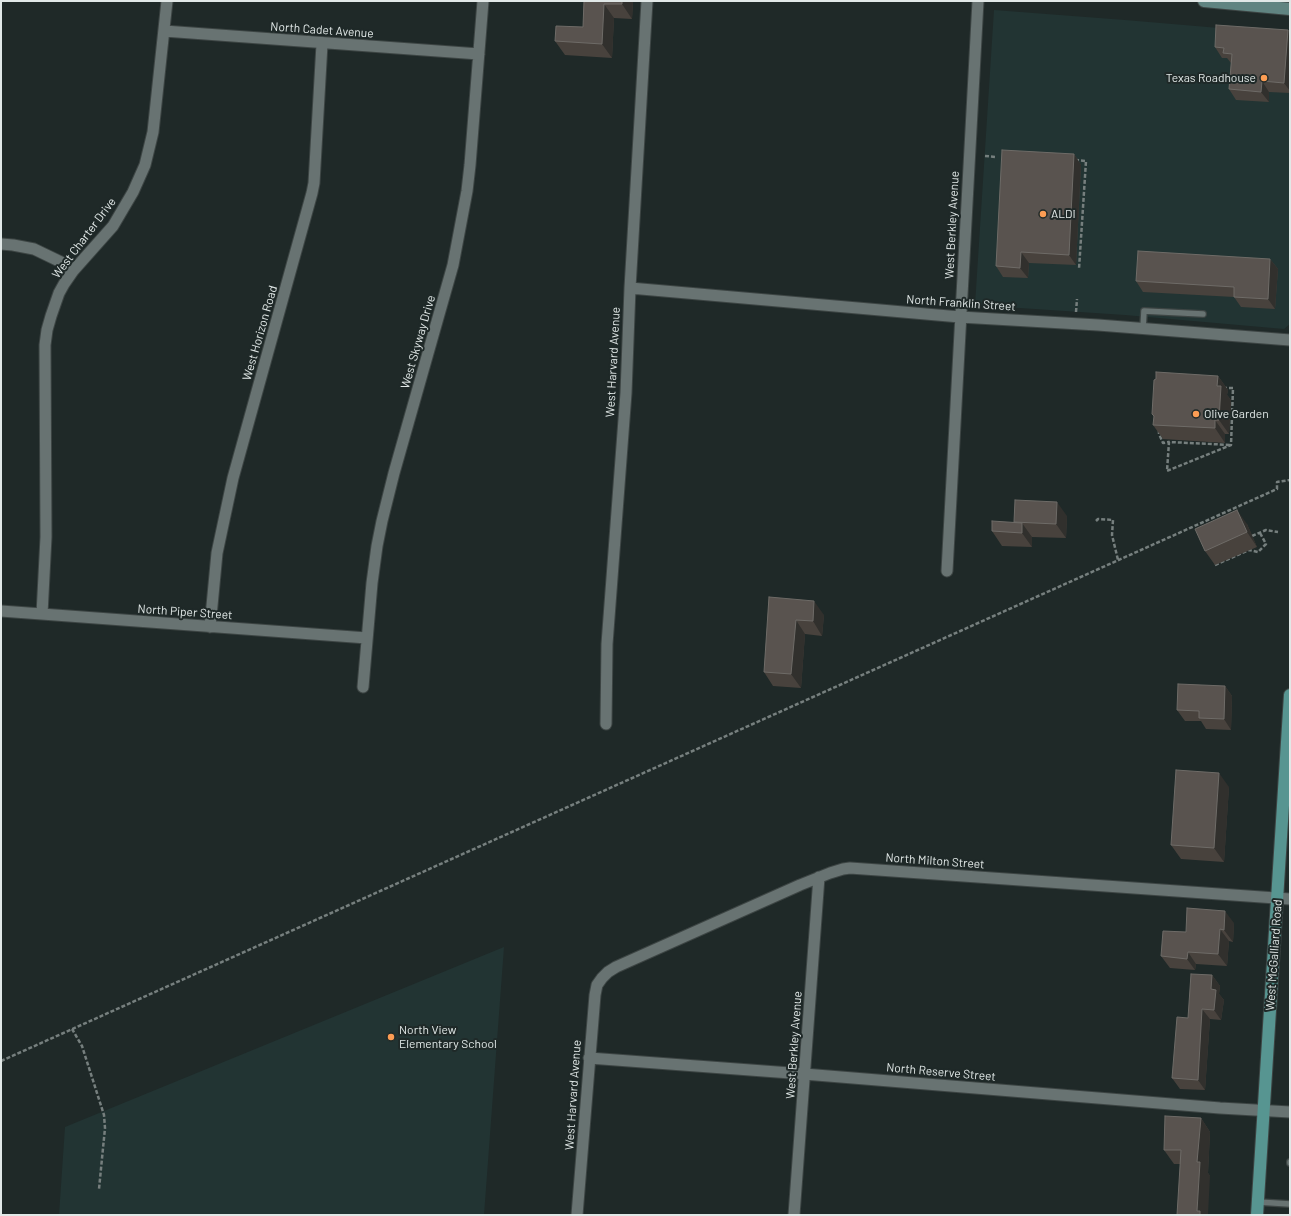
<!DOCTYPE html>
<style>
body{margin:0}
#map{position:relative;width:1291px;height:1216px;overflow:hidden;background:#1f2928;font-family:Barlow,sans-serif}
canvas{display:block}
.frame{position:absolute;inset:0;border:2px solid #e1e8e7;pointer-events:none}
</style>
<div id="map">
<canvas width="1291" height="1216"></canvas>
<div class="frame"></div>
</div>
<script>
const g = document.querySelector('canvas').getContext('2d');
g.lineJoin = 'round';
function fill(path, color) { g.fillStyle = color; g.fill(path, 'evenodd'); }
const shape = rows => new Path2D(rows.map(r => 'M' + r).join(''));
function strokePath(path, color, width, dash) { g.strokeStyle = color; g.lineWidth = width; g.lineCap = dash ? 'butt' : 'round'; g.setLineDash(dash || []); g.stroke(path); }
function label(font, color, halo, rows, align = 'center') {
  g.font = font + ' Barlow,sans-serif'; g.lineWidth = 4; g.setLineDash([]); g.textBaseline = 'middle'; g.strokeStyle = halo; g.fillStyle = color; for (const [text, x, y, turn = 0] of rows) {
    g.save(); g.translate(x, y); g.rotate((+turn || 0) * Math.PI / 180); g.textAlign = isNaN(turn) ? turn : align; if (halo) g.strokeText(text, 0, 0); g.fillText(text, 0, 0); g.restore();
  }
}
fill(shape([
 [994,10,1125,20,1290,34,1290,324,1284,329,1125,315,975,305],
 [504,947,484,1215,59,1215,65,1127]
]), '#223433');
const lane = shape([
 [1143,328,1144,311,1203,314],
 [1290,1163,1290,1162],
 [1258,1202,1290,1204]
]);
const street = shape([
 [164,31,479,54],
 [1,244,13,245,34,249,61,262,73,271],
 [630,288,960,317,1098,325,1290,340],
 [947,571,978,1],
 [1,611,367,638],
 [42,614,46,537,45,345,47,330,51,316,59,293,64,284,73,271,113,226,133,192,145,165,153,132,167,1],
 [210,627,217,553,233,478,312,193,314,183,322,44],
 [363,687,372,583,377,546,382,521,394,473,453,265,467,191,470,165,483,1],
 [606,724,607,644,626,393,630,288,647,1],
 [589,1058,804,1074,1220,1108,1290,1112],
 [577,1215,595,995,597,985,602,978,608,972,616,967,800,885,830,873,843,869,850,868,1290,899],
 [794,1215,819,877]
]);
const secondary = shape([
 [1204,1,1290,9]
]);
const primary = shape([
 [1257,1215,1290,695]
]);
strokePath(lane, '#3d4544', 8);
strokePath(street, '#3d4544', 13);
strokePath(secondary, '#3d4544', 14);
strokePath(primary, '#3d4544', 14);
strokePath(shape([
 [985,156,996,157],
 [1075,160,1086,161,1079,269],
 [1076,312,1077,299],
 [1223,388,1233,388,1231,445,1167,471,1169,442,1231,445],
 [1159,430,1159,434,1163,443,1169,442],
 [1096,521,1098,519,1113,520,1112,535,1118,560],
 [1252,536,1266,530,1278,532],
 [1215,565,1249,550,1258,552,1266,544,1260,533],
 [72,1029,82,1046,104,1115,105,1128,99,1189],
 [1,1061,1277,489,1277,482,1290,480]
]), '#767f7e', 2.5, [4, 2]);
strokePath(lane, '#687372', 5.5);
strokePath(street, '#687372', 11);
strokePath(secondary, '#608481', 12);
strokePath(primary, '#579591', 12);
fill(shape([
 [584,1,633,1,632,19,614,18,612,58,565,55,555,41,583,27],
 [1288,30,1290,32,1290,93,1269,92,1269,102,1236,100,1229,89,1231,63,1227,58,1222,58,1215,47],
 [1074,154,1081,165,1076,265,1029,263,1028,278,1003,277,996,266],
 [1270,259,1278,269,1275,309,1241,307,1234,297,1143,292,1136,281],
 [1218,376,1228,390,1227,395,1231,400,1229,434,1225,434,1225,443,1163,439,1153,425,1154,417,1152,414],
 [1067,516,1066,538,1032,537,1032,547,1002,546,992,531,1014,522],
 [1247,524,1257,547,1215,565,1205,551],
 [769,597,824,615,822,636,805,634,801,688,773,686,764,672],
 [1225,686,1232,696,1231,730,1206,729,1201,721,1185,721,1177,710],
 [1229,787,1224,862,1181,859,1171,845],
 [1234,923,1233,942,1229,941,1227,966,1196,964,1195,970,1170,968,1161,956,1186,932],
 [1212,975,1220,986,1219,994,1224,1000,1221,1020,1210,1019,1205,1090,1180,1089,1172,1078,1188,1018],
 [1201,1118,1210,1132,1208,1173,1210,1176,1180,1164,1174,1164,1164,1150]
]), '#48423d');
fill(shape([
 [622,1,633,1,632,19,622,4],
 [604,4,614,18,612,58,602,44],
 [1288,30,1290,32,1290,91,1284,83],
 [1262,81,1269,92,1269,102,1261,92],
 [1074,154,1081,165,1076,265,1069,255],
 [1021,252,1029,263,1028,278,1020,268],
 [1270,259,1278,269,1275,309,1268,299],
 [1218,376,1228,390,1227,395,1231,400,1229,434,1219,420,1217,386],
 [1215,420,1225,434,1225,443,1215,428],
 [1057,502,1067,516,1066,538,1056,524],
 [1237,510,1247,524,1257,547,1247,532],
 [1022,523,1032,537,1032,547,1022,533],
 [814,601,824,615,822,636,813,621],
 [796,620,805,634,801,688,791,674],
 [1225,686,1232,696,1231,730,1224,719],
 [1219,773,1229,787,1224,862,1214,848],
 [1225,911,1234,923,1233,942,1224,930],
 [1220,929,1229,941,1227,966,1218,954],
 [1188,952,1196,964,1195,970,1187,959],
 [1212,975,1220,986,1219,994,1224,1000,1221,1020,1214,1010,1211,989],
 [1202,1009,1210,1019,1205,1090,1198,1080],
 [1201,1118,1210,1132,1208,1173,1210,1176,1208,1215,1200,1215,1197,1211,1197,1162]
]), '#31302d');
const building = shape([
 [584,1,622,1,622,4,604,4,602,44,555,41,556,26,583,27,584,1],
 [1216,25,1288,30,1284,83,1262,81,1261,92,1229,89,1232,54,1223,53,1224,48,1215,47,1216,25],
 [1002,150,1074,154,1069,255,1021,252,1020,268,996,266,1002,150],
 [1138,251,1270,259,1268,299,1234,297,1234,287,1136,281,1138,251],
 [1156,372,1218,376,1217,386,1221,386,1219,420,1215,420,1215,428,1153,425,1154,416,1152,414,1154,380,1156,379,1156,372],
 [1015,500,1057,502,1056,524,1014,522,1015,500],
 [1237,510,1247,532,1205,551,1195,529,1237,510],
 [992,521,1022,523,1022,533,992,531,992,521],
 [769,597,814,601,813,621,796,620,791,674,764,672,769,597],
 [1178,684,1225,686,1224,719,1199,718,1199,711,1177,710,1178,684],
 [1176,770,1219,773,1214,848,1171,845,1176,770],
 [1187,908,1225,911,1224,930,1220,929,1218,954,1188,952,1187,959,1161,956,1163,931,1186,932,1187,908],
 [1191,974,1212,975,1211,989,1216,990,1214,1010,1202,1009,1198,1080,1172,1078,1177,1017,1188,1018,1191,974],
 [1165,1116,1201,1118,1197,1162,1200,1162,1197,1211,1200,1211,1200,1215,1177,1215,1181,1150,1164,1150,1165,1116]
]);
fill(building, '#59534f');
strokePath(building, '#6e6b67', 1);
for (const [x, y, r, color] of [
 [1264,78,4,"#fc9d54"],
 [1043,214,4,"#fc9d54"],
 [1196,414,4,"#fc9d54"],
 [391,1037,4,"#fc9d54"]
]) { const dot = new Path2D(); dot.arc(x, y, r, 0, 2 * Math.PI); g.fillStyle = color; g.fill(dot); strokePath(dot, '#1f2928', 1.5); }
label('12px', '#e1e8e7', '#1f2928', [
 ["North Cadet Avenue",322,30,4],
 ["West Berkley Avenue",952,225,-87],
 ["West Charter Drive",84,238,-53],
 ["North Franklin Street",961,303,4],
 ["West Horizon Road",260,333,-74],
 ["West Skyway Drive",418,342,-74],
 ["West Harvard Avenue",613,362,-87],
 ["North Piper Street",185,612,4],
 ["North Milton Street",935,861,4],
 ["West McGalliard Road",1274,955,-86],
 ["West Berkley Avenue",794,1045,-86],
 ["North Reserve Street",941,1072,5],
 ["West Harvard Avenue",573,1095,-86]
]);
label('12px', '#e1e8e7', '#1f2928', [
 ["Texas Roadhouse",1256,78,"right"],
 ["ALDI",1051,214],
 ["Olive Garden",1204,414],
 ["North View",399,1030],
 ["Elementary School",399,1044]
], 'left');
</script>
